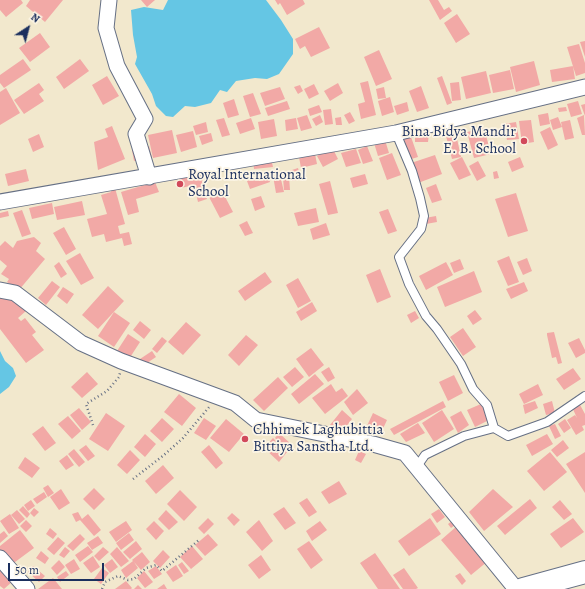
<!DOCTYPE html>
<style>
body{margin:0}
#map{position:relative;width:585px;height:589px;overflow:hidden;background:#f2e8cd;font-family:Alegreya,serif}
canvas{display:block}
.north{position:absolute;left:8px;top:8px;width:40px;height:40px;-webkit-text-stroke:3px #fcf5e5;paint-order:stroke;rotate:36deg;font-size:11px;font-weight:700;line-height:16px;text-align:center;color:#1b2f5e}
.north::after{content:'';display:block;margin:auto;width:14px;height:18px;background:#1b2f5e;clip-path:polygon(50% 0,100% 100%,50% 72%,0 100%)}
.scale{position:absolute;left:8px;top:563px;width:96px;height:18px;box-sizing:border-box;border:2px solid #1b2f5e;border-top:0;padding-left:5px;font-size:12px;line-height:14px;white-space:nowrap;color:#1b2f5e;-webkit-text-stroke:3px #fcf5e5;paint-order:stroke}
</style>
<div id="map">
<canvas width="585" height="589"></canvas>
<div class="north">N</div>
<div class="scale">50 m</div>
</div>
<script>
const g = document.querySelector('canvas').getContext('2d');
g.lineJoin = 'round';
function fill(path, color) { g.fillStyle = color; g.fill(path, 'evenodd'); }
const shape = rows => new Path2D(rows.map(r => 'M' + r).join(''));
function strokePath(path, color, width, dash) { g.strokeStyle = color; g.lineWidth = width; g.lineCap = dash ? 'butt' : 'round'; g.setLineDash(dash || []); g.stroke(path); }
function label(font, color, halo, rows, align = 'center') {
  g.font = font + ' Alegreya,serif'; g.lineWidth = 3.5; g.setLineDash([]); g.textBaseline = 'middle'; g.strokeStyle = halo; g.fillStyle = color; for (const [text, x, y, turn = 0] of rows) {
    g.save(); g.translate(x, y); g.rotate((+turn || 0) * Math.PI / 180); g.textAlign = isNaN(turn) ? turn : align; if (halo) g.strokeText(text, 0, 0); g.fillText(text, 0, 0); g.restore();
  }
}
fill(shape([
 [168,0,266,0,281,20,293,39,293,54,279,74,267,79,255,78,236,81,227,92,220,90,211,103,195,107,185,106,173,117,166,116,156,106,152,94,135,64,137,57,133,35,131,10,144,7,163,10],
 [0,351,5,361,13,368,16,376,9,387,0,394]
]), '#65c6e4');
fill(shape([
 [0,0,21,0,23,3,6,17,0,10],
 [30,0,63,0,45,22,26,6],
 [141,0,155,0,147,7],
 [275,0,303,0,305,4,287,15,280,3,278,5],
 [429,0,438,0,444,10,449,7,452,11,440,20],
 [457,14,470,34,456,43,444,23],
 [319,27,330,48,311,57,305,46,300,49,295,39],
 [40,33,50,47,30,62,19,48],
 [585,41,585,57,580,42],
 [579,44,585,63,585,73,576,76,567,47],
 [379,50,392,79,376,86,364,57],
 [23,59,31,70,4,88,0,83,0,75],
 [80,59,89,71,64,89,56,77],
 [534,61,540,85,516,92,510,67],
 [573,66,575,79,552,82,550,70],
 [510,70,514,89,493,93,489,75],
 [486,71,491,93,466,99,461,77],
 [107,76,119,96,103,105,92,85],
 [442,76,452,103,447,105,437,78],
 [368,81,376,115,361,119,358,104,365,102,360,83],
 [459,82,461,100,452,101,450,83],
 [39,83,44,90,39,94,44,101,24,114,14,100],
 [338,83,343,93,330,101,324,91],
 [314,84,319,94,309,99,304,89],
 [300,85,303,91,298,94,294,87],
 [421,86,429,108,417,112,409,91],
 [280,87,285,99,265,106,260,93],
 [384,87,386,98,378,99,376,89],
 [6,88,20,113,0,125,0,92],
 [253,93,261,114,250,117,243,96],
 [390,97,394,112,382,116,378,101],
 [234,99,239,115,228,118,223,103],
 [287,101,290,109,268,116,265,108],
 [578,101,582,114,571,117,567,104],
 [407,102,409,111,397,115,394,106],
 [585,104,585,116,581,105],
 [319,105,322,112,310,116,308,109],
 [566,107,567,111,559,112,558,108],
 [331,109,333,124,325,125,323,110],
 [350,112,355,121,349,124,344,115],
 [548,113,550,124,540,126,538,115],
 [307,115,312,128,301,131,297,118],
 [320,115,323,122,316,126,312,119],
 [584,115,585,135,582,135,577,118],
 [341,117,342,125,336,125,335,118],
 [558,117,562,127,553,130,550,120],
 [224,118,230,135,222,137,216,120],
 [251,118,255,129,240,134,236,123],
 [296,118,298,129,286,131,285,120],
 [274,119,277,136,261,139,258,122],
 [531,120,534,142,522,144,519,121],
 [570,120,574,138,565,140,561,122],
 [206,122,208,132,196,135,193,126],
 [516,122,519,139,507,140,504,124],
 [112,126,125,159,98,170,94,142,108,137,105,129],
 [550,127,558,145,548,150,540,132],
 [484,128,491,154,474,158,467,132],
 [172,130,177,153,153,158,148,135],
 [193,131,197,147,181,152,176,135],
 [211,133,213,141,202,145,199,136],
 [415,133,429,133,428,142,415,142],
 [39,134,44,147,33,152,28,139],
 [410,134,418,157,408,160,401,137],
 [456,134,461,157,452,159,446,136],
 [385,140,389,153,378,156,374,143],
 [149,146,152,157,134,161,132,150],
 [367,146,373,161,363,164,358,150],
 [332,147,338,159,323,167,317,156],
 [356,149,361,163,346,167,341,153],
 [392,153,401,175,387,180,379,158],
 [315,154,317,164,301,168,299,157],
 [435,155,442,174,418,183,411,163],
 [462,157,471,175,459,180,450,163],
 [520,157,524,167,512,172,508,162],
 [271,158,273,167,254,169,253,161],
 [478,161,486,176,477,181,469,166],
 [298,168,301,179,292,181,289,171],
 [26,169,29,181,8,186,5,174],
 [200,171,207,199,198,202,194,185,181,188,178,176],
 [497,171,499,178,494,179,493,172],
 [267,173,270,182,250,189,247,181],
 [365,174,368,184,353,188,350,178],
 [280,175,284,192,276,193,273,176],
 [289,177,290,190,284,190,283,178],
 [330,181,338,213,328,215,319,184],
 [155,182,159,192,136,199,139,212,128,215,121,192],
 [436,184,442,200,432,203,426,188],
 [115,188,125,224,118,226,120,234,129,232,132,244,124,246,122,238,106,242,104,234,92,237,87,219,107,214,101,195,111,192,110,189],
 [222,191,233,212,220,218,209,197],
 [516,193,528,231,508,237,495,199],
 [261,196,265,207,255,211,251,199],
 [82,201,85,215,57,220,54,207],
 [52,203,54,214,32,219,29,208],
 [316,208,319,222,298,226,294,213],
 [388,209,397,231,388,234,379,212],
 [22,210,31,234,22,237,13,213],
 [8,211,9,216,0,218,0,213],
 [436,216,437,222,426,224,425,218],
 [247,221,253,233,245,236,239,225],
 [326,223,330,235,313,240,310,229],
 [64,227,76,249,66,255,53,233],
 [34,237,41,243,36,251,45,259,19,290,7,282,9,279,1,274,7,266,0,260,0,246,5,241,13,248,17,241],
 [80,253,94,278,81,285,66,261],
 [509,256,519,282,508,286,497,261],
 [527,258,532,271,523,275,517,262],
 [460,259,464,269,454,273,450,263],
 [59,262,67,274,61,278,54,266],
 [446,262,453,275,426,290,419,276],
 [380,269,391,297,377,303,366,275],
 [474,271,482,292,445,307,437,287],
 [265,272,272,282,245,301,238,291],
 [298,278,311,301,298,308,286,285],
 [52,281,60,287,46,305,38,298],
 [524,282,528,291,511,299,506,289],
 [108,286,124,301,98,329,82,315],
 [63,287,74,294,67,304,57,296],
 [0,296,10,297,26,311,18,318,21,321,25,318,36,332,32,335,44,350,26,363,0,329],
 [312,302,317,311,301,321,296,312],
 [475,310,482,319,473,325,467,316],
 [415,311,419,318,411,323,407,315],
 [114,312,130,323,114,347,98,336],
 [140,321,151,330,144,339,133,330],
 [186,322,201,335,183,355,168,342],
 [463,328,476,347,463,356,450,337],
 [554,332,562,363,558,364,556,357,552,358,547,335,547,333],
 [128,334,140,342,129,359,117,351],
 [246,335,258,345,239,366,228,355],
 [162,337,167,341,157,353,152,349],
 [579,338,585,350,585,353,576,358,568,343],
 [311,348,324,365,309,377,296,359],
 [152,351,156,357,144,365,140,359],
 [295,367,304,377,292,387,283,377],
 [329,367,335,378,328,382,321,372],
 [573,368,581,379,564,390,556,379],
 [87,372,98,384,82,398,71,387],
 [315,374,324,384,299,404,291,394],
 [454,375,463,393,448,401,439,382],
 [278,377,288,388,264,411,253,400],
 [331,384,336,392,342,388,348,396,325,414,312,398],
 [538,384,543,395,524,404,519,394],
 [357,389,368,403,353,415,344,402],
 [179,394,196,408,182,426,164,412],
 [443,401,446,407,394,435,390,429],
 [535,401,538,408,525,414,523,405],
 [552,401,555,413,546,415,543,404],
 [579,403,585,414,585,425,582,426,584,430,576,435,567,420,575,415,577,418,572,407],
 [481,404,489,420,475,427,467,410],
 [79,408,91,422,82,430,70,415],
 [342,410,352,419,341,433,330,425],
 [442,410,454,429,434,442,422,423],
 [461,411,469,425,458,433,450,417],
 [106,413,125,426,108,451,89,439],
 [373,413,387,420,380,435,366,428],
 [68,416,81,431,72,439,58,424],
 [162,418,174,429,162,442,150,431],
 [204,418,216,426,206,440,194,433],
 [226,419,244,434,229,452,210,438],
 [565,419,571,428,564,433,558,424],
 [418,423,425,433,406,442,400,434],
 [555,424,561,436,555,439,549,426],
 [43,426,56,443,45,451,32,434],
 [279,433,292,445,288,450,275,438],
 [145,434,156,444,145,457,134,447],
 [547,434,553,444,532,456,526,445],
 [273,438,287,452,279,462,264,448],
 [563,440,569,448,557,457,551,450],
 [86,445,95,456,88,461,79,450],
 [209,445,223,463,216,469,201,452],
 [74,449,85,462,79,467,68,454],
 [130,450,140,460,127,474,117,465],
 [359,451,366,454,361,463,355,460],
 [550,452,567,472,544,491,527,471],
 [585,452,585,493,566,464],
 [67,455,74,465,66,470,59,461],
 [25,457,40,468,32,478,18,468],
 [163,465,174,478,156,494,145,481],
 [339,481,347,494,329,504,321,492],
 [48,485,54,493,48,497,43,488],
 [94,488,105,499,94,510,83,499],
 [61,489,70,503,59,510,50,497],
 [493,489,513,507,484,531,469,512],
 [180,490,197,507,184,521,167,504],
 [44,492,47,497,37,504,33,499],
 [307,498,317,512,309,517,299,503],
 [530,499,537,508,505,535,497,526],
 [31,500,35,506,28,511,24,505],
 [560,500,572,514,564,520,552,507],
 [23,506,30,514,27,518,19,510],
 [284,507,296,523,285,530,273,514],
 [34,508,39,512,34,517,30,513],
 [439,509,445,517,437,523,431,514],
 [17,510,25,519,19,524,11,515],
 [166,510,178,522,169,530,158,519],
 [78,512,82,519,88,514,101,530,94,536,80,520,76,522,72,514],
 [232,513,240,520,234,526,227,518],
 [10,514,19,528,9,534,0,521],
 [208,518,214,524,204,534,198,528],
 [430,518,441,534,409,556,398,541],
 [573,518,584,532,561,548,550,534],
 [26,520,32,526,26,532,20,526],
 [259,520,273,541,262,551,246,532],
 [126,521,132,530,116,542,109,532],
 [154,521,164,531,156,540,146,529],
 [320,521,327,530,312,541,306,531],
 [452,521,455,525,451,528,448,524],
 [457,526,488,561,471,575,441,540],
 [50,528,57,534,53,539,46,534],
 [20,530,34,548,11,565,0,551,0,546],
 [4,531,8,536,0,543,0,534],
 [129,533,134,540,121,550,116,543],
 [80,534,85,539,73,551,67,546],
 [208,534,218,545,205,556,195,545],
 [98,536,103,543,92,550,87,543],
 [58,537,65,543,54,555,47,549],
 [136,541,142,549,130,559,123,552],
 [309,541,323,560,311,569,297,549],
 [88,546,93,552,80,562,75,555],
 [192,546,203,559,191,569,180,557],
 [65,547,70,551,64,558,59,555],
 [103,547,109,552,99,561,94,556],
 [117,547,129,561,121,567,110,554],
 [163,550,170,557,160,568,153,561],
 [41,551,49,558,45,564,36,558],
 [142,552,150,562,141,570,134,562,138,568,126,578,121,570,133,561,132,560],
 [375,553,400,589,378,589,360,563],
 [261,555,271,570,259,579,248,565],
 [93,556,100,567,91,573,83,563],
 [74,559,80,569,71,574,65,565],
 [112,559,118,567,110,573,104,565],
 [59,560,65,567,57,575,51,568],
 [182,562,189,571,184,574,178,565],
 [176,565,183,576,173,582,166,572],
 [0,566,13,581,4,589,0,586],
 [33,566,45,576,39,582,28,572],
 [156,566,162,574,154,579,148,571],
 [102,568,109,573,101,584,94,579],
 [404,568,418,588,416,589,403,589,393,575],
 [66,571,69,575,60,582,57,577],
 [144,571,153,582,145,588,137,578],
 [460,573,466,581,462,585,455,576],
 [53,578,62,589,38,589],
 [126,581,132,588,131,589,115,589],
 [164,584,167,589,157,589],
 [138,585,142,589,134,589]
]), '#f2a9a6');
const lane = shape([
 [396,133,412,171,420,198,424,216,421,229,399,257,409,284,426,316,437,329,461,364,473,389,487,405,494,428,464,436,425,455,416,468],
 [494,428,508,436,547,422,585,396]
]);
const street = shape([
 [109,0,106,28,117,66,145,119,136,134,149,177],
 [0,202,396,133,585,87],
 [0,290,15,293,81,343,121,361,235,403,256,420,373,444,405,453,516,589],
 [0,558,27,589]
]);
const highway = shape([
 [523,589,585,572]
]);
strokePath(lane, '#667085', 10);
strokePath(street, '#667085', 17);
strokePath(highway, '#667085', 24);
strokePath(shape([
 [93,425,86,404,107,391,119,377,120,373],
 [133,479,164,455,183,438,210,406],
 [102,589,105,582,118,576,128,580,134,579,146,568,156,565,162,571,199,540]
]), '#667085', 2.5, [1, 3]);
strokePath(lane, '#fff', 8);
strokePath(street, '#fff', 15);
strokePath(highway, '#fff', 22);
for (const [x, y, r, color] of [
 [524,141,4,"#d1495b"],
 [180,184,4,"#d1495b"],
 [245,439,4,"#d1495b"]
]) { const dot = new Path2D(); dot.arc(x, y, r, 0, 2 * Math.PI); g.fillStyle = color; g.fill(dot); strokePath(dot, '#fcf5e5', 1.5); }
label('15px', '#1b2f5e', '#fcf5e5', [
 ["Bina Bidya Mandir",516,132,"right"],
 ["E. B. School",516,149,"right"],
 ["Royal International",188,175],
 ["School",188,192],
 ["Chhimek Laghubittia",253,430],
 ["Bittiya Sanstha Ltd.",253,447]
], 'left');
</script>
